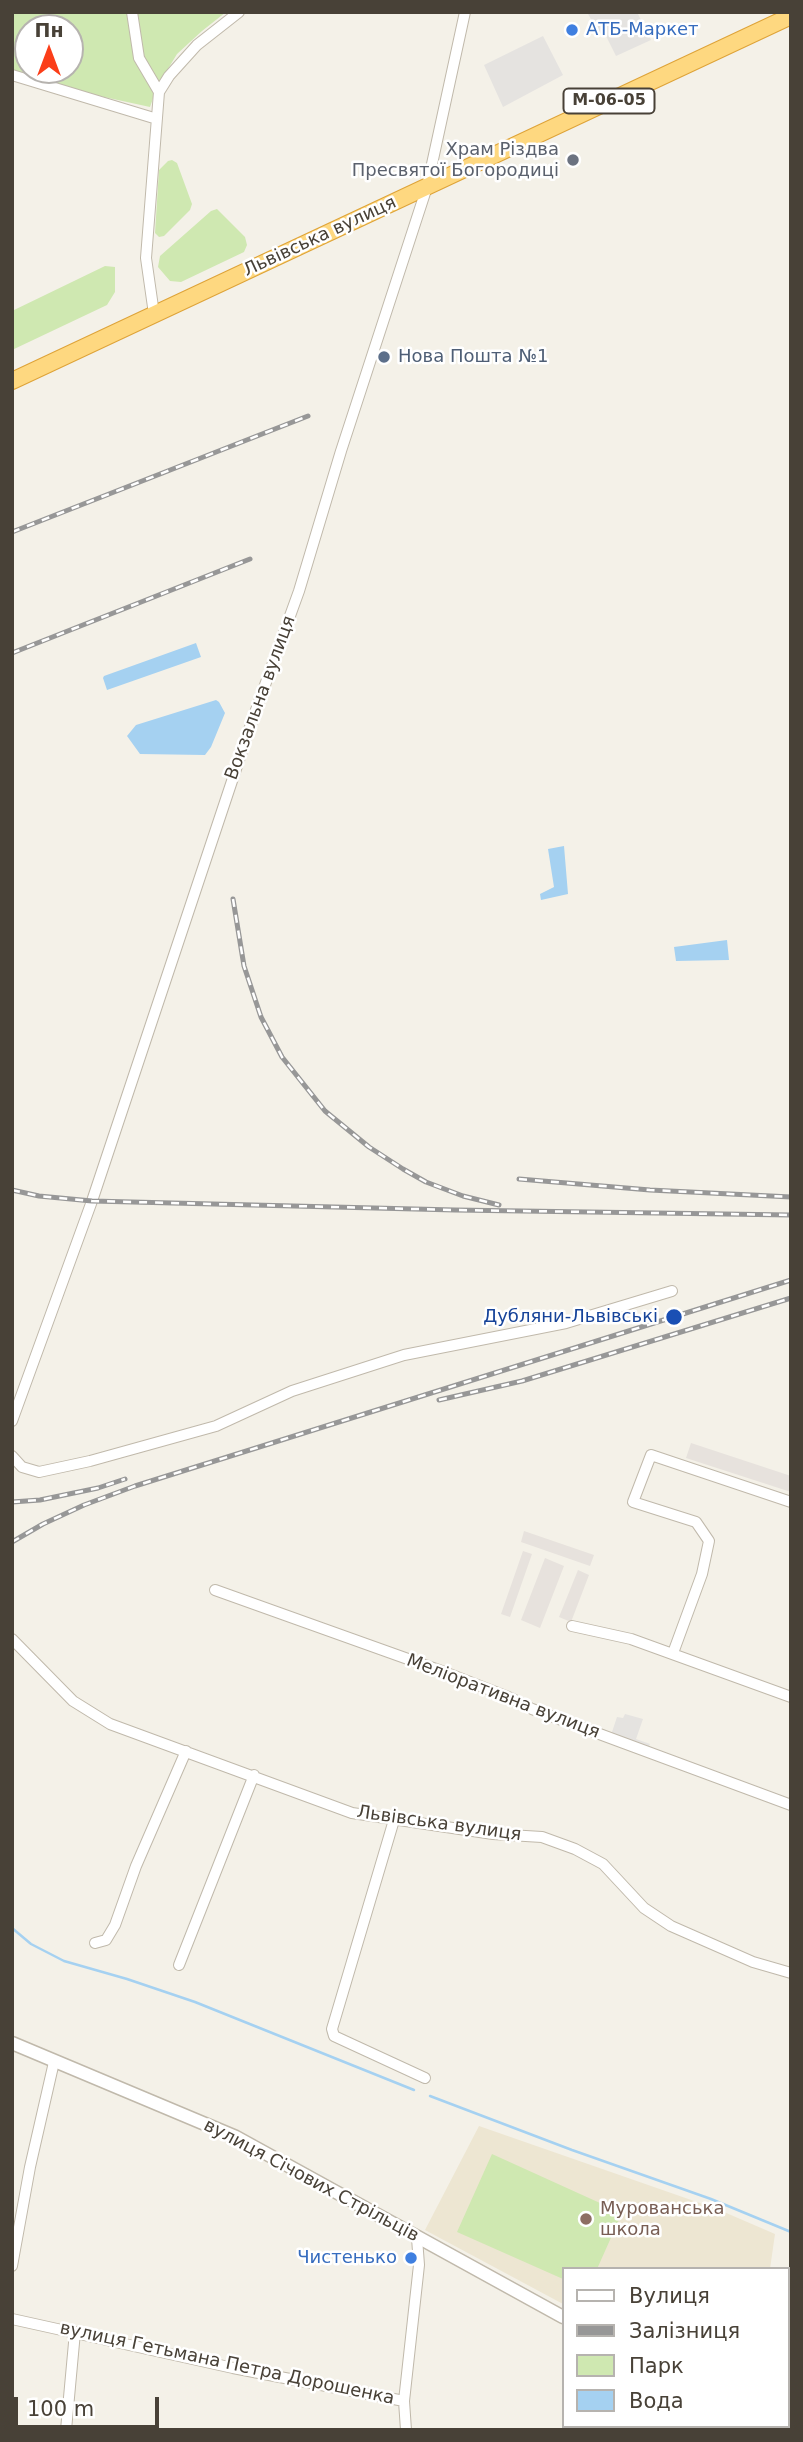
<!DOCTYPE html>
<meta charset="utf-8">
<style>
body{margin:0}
#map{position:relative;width:803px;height:2442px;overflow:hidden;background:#f4f1e8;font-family:"DejaVu Sans",sans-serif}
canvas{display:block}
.frame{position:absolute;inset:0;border:14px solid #484137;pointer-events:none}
.legend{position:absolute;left:562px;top:2267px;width:228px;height:161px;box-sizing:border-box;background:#fff;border:2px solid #b6b3af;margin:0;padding:9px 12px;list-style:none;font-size:21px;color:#484137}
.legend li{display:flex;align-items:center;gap:14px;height:35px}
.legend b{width:35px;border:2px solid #b6b3af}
.north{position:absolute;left:14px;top:14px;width:70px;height:70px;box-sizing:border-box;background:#fff;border:2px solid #b6b3af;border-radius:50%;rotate:0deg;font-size:19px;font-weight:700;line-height:28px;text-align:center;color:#484137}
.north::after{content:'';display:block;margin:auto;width:24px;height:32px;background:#fb3e19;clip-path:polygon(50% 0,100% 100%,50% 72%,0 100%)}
.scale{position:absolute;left:14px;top:2397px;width:145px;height:32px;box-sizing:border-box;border:4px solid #484137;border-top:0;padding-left:9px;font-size:21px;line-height:24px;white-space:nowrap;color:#484137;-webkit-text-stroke:5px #fff;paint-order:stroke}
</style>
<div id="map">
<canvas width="803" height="2442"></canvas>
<div class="frame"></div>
<ul class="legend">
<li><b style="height:9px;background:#fff"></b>Вулиця</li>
<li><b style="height:9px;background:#979797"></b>Залізниця</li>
<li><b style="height:19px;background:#cfe8b1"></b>Парк</li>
<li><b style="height:19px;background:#a5d1f1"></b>Вода</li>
</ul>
<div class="north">Пн</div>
<div class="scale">100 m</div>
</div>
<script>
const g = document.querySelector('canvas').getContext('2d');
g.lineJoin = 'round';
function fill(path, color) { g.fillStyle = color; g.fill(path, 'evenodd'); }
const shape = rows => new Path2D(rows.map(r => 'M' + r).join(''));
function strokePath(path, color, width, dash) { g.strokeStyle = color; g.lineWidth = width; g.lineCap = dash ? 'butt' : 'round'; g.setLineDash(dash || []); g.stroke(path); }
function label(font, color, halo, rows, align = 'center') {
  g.font = font + ' "DejaVu Sans",sans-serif'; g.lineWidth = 5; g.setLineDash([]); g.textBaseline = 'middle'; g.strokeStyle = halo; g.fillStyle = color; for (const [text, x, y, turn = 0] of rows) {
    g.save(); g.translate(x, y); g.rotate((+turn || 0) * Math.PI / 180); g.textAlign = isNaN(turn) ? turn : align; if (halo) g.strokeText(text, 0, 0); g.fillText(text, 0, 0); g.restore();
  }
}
fill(shape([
 [691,1443,791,1476,791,1492,686,1458],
 [524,1531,594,1555,590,1566,521,1542],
 [523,1551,532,1554,510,1617,501,1614],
 [545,1558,564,1566,540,1628,521,1620],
 [578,1570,589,1575,571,1622,559,1617]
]), '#e7e2dd');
fill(shape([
 [479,2126,717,2209,775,2234,770,2269,563,2269,563,2304,425,2230]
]), '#ede6d2');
fill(shape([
 [12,12,226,12,202,31,177,54,157,87,150,107,12,77],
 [28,28,70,28,70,70,28,70],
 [172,160,177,163,192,204,190,210,164,236,159,237,155,233,159,170,168,161],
 [217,209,245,237,247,245,244,252,181,282,170,281,158,267,160,256,211,211],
 [105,266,115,267,115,292,107,305,12,350,12,311],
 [492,2154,622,2213,597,2269,563,2269,563,2279,457,2232]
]), '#cfe8b1');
fill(shape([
 [587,12,637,12,651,40,616,56,606,36,599,34],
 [543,36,563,75,503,107,484,65],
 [625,1714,643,1719,636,1739,650,1744,647,1752,610,1738,617,1717,623,1718]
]), '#e5e3e0');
fill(shape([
 [196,643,201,657,107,690,103,678,104,676],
 [216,700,219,702,225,713,211,747,205,755,140,754,127,736,136,725],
 [564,846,568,894,541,900,540,894,554,887,548,849],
 [727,940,729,960,676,961,674,947]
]), '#a5d1f1');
strokePath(shape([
 [12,1928,31,1944,64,1961,127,1979,195,2002,414,2090],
 [430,2096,572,2150,711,2199,791,2232]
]), '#a5d1f1', 2.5);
const minor = shape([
 [132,12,139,58,159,92],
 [12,75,157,119],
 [154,314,146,258,159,92,169,76,197,45,239,12],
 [12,1421,92,1201,252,721,299,591,341,451,427,187,465,12],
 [12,1456,22,1467,39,1472,90,1461,216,1426,292,1391,404,1355,566,1323,672,1291],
 [215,1590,447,1673,511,1698,532,1709,791,1805],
 [572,1626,631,1639,791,1697],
 [12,1639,73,1701,110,1724,352,1813,493,1834,542,1837,575,1849,603,1864,644,1908,671,1926,753,1962,791,1973],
 [673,1653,702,1574,709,1541,696,1522,633,1502,651,1455,791,1502],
 [394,1820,332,2029,334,2036,425,2078],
 [95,1943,106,1940,115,1925,136,1866,186,1751],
 [179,1965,254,1775],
 [12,2266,30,2167,54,2062],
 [12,2319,233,2368,404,2401,419,2265,417,2238],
 [404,2401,406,2430],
 [66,2430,75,2332]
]);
const tertiary = shape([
 [12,2043,236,2137,563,2317],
 [787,2369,791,2368]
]);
const trunk = shape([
 [12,381,791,16]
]);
strokePath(minor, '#c0b9ab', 12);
strokePath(tertiary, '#c0b9ab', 15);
strokePath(trunk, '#dea338', 18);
strokePath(minor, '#fff', 10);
strokePath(tertiary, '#fff', 12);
strokePath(trunk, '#fed880', 16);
const rail = shape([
 [12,532,308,416],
 [12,653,250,559],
 [233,899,244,966,261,1017,282,1057,325,1111,369,1147,403,1169,426,1182,463,1196,499,1205],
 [519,1179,650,1190,791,1197],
 [12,1190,39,1196,92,1201,455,1210,791,1215],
 [439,1400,522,1381,791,1298],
 [12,1502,40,1500,98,1488,125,1479],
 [12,1542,43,1524,84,1505,135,1486,791,1280]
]);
strokePath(rail, '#979797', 5);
strokePath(rail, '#fff', 2.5, [8]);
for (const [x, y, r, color] of [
 [572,30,7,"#3f7fe0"],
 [573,160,7,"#6b7280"],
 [384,357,7,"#5c6f8a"],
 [674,1317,9,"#1a4fb4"],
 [586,2219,7,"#8d6e63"],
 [411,2258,7,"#3f7fe0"]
]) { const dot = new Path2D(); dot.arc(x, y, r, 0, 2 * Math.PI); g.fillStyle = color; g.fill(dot); strokePath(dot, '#fff', 2.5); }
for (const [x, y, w] of [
 [609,101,91]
]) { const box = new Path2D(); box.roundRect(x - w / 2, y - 12.5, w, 25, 5); g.fillStyle = '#fff'; g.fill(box); strokePath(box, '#484137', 2); }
label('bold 16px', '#484137', null, [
 ["М-06-05",609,101]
]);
label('18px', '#366cbe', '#fff', [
 ["АТБ-Маркет",586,30],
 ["Чистенько",397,2258,"right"]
], 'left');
label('18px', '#5b616d', '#fff', [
 ["Храм Різдва",559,150],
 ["Пресвятої Богородиці",559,171]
], 'right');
label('18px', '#484137', '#fff', [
 ["Львівська вулиця",320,237,-25],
 ["Вокзальна вулиця",261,698,-70],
 ["Меліоративна вулиця",503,1697,21],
 ["Львівська вулиця",439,1824,8],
 ["вулиця Січових Стрільців",311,2181,28],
 ["вулиця Гетьмана Петра Дорошенка",227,2364,12]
]);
label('18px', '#4e5e75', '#fff', [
 ["Нова Пошта №1",398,357]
], 'left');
label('18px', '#164399', '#fff', [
 ["Дубляни-Львівські",658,1317]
], 'right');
label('18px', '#785e54', '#fff', [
 ["Мурованська",600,2209],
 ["школа",600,2230]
], 'left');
</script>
